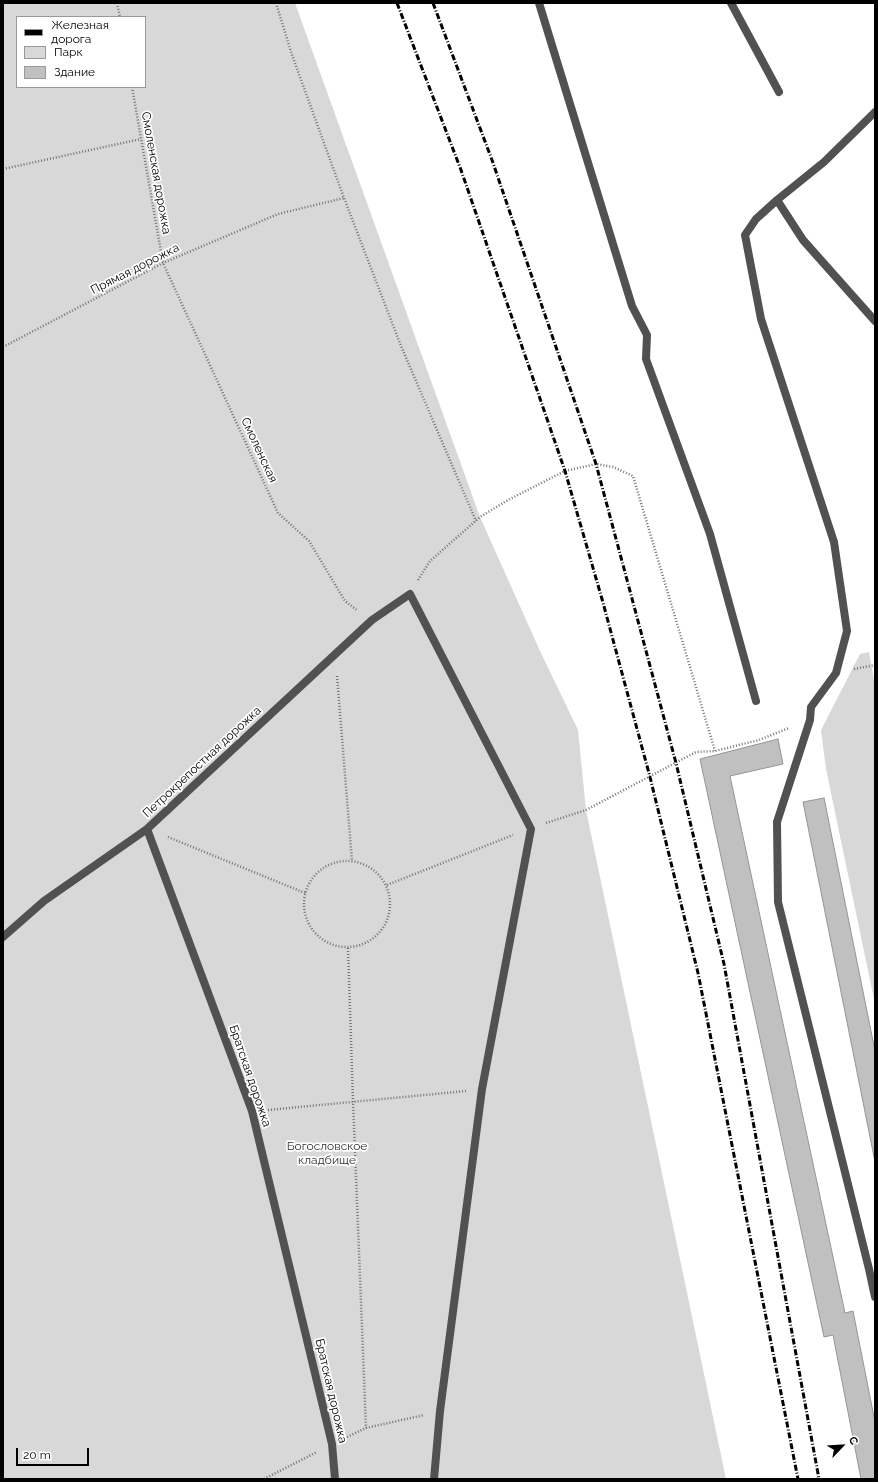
<!DOCTYPE html>
<meta charset="utf-8">
<style>
body{margin:0}
#map{position:relative;width:878px;height:1482px;overflow:hidden;background:#fff;font-family:Raleway,sans-serif}
canvas{display:block}
.frame{position:absolute;inset:0;border:4px solid #000;pointer-events:none}
.legend{position:absolute;left:16px;top:16px;width:130px;height:72px;box-sizing:border-box;background:#fff;border:1px solid #999;margin:0;padding:5px 7px;list-style:none;font-size:12px;color:#000}
.legend li{display:flex;align-items:center;gap:8px;height:20px}
.legend b{width:20px;border:1px solid #999}
.north{position:absolute;left:822px;top:1426px;width:40px;height:40px;-webkit-text-stroke:3px #fff;paint-order:stroke;rotate:65deg;font-size:11px;font-weight:700;line-height:16px;text-align:center;color:#000}
.north::after{content:'';display:block;margin:auto;width:14px;height:18px;background:#000;clip-path:polygon(50% 0,100% 100%,50% 72%,0 100%)}
.scale{position:absolute;left:16px;top:1448px;width:73px;height:18px;box-sizing:border-box;border:2px solid #000;border-top:0;padding-left:5px;font-size:12px;line-height:14px;white-space:nowrap;color:#000;-webkit-text-stroke:3px #fff;paint-order:stroke}
</style>
<div id="map">
<canvas width="878" height="1482"></canvas>
<div class="frame"></div>
<ul class="legend">
<li><b style="height:5px;background:#000"></b>Железная дорога</li>
<li><b style="height:11px;background:#d8d8d8"></b>Парк</li>
<li><b style="height:11px;background:#c0c0c0"></b>Здание</li>
</ul>
<div class="north">С</div>
<div class="scale">20 m</div>
</div>
<script>
const g = document.querySelector('canvas').getContext('2d');
g.lineJoin = 'round';
function fill(path, color) { g.fillStyle = color; g.fill(path, 'evenodd'); }
const shape = rows => new Path2D(rows.map(r => 'M' + r).join(''));
function strokePath(path, color, width, dash) { g.strokeStyle = color; g.lineWidth = width; g.lineCap = dash ? 'butt' : 'round'; g.setLineDash(dash || []); g.stroke(path); }
function label(font, color, halo, rows, align = 'center') {
  g.font = font + ' Raleway,sans-serif'; g.lineWidth = 3.5; g.setLineDash([]); g.textBaseline = 'middle'; g.strokeStyle = halo; g.fillStyle = color; for (const [text, x, y, turn = 0] of rows) {
    g.save(); g.translate(x, y); g.rotate((+turn || 0) * Math.PI / 180); g.textAlign = isNaN(turn) ? turn : align; if (halo) g.strokeText(text, 0, 0); g.fillText(text, 0, 0); g.restore();
  }
}
fill(shape([
 [3,3,295,3,480,517,540,651,578,730,586,810,726,1479,3,1479],
 [17,17,145,17,145,87,17,87],
 [869,652,875,685,875,1004,826,769,821,730,860,654]
]), '#d8d8d8');
const building = shape([
 [778,739,783,764,730,776,845,1313,853,1311,875,1422,875,1479,861,1479,833,1335,824,1337,700,759,778,739],
 [824,798,875,1051,875,1162,803,802,824,798]
]);
fill(building, '#c0c0c0');
strokePath(building, '#959595', 1);
strokePath(shape([
 [117,3,120,17],
 [276,3,292,55,344,198,401,346,476,521],
 [132,87,163,263,278,513,309,541,345,601,358,611],
 [3,169,141,139],
 [3,347,163,263,278,214,344,198],
 [418,580,430,561,480,517,508,500,565,471,596,464,613,467,633,476,715,751],
 [854,669,875,665],
 [337,676,352,861],
 [546,823,586,810,696,752,715,751,759,740,789,728],
 [168,837,305,893],
 '304 904a43 43 0 1 1 86 0a43 43 0 1 1-86 0Z',
 [387,885,513,835],
 [348,948,353,1101,366,1428],
 [268,1110,466,1091],
 [347,1437,366,1428,424,1415],
 [264,1479,317,1452]
]), '#737373', 2.5, [1, 2]);
strokePath(shape([
 [539,3,632,306,647,335,646,359,710,534,756,701],
 [731,3,779,92],
 [875,112,824,162,777,200,756,219,745,235,761,319,834,542,847,631,836,673,811,707,810,720,777,822,778,902,869,1269,875,1297],
 [777,200,803,240,875,321],
 [147,829,252,1111,332,1444,335,1479],
 [3,937,44,901,147,829,372,620,410,594,531,829,482,1089,440,1411,434,1479]
]), '#515151', 8);
strokePath(shape([
 [397,3,461,170,565,471,602,599,650,777,698,973,798,1479],
 [433,3,492,160,596,464,676,763,724,964,819,1479]
]), '#000', 3, [6, 2, 1, 2]);
label('12px', '#000', '#fff', [
 ["Смоленская дорожка",156,173,80],
 ["Прямая дорожка",135,269,-27],
 ["Смоленская",259,450,65],
 ["Петрокрепостная дорожка",202,762,-43],
 ["Братская дорожка",250,1076,71],
 ["Братская дорожка",331,1391,77]
]);
label('12px', '#2f2f2f', '#fff', [
 ["Богословское",327,1146],
 ["кладбище",327,1160]
]);
</script>
